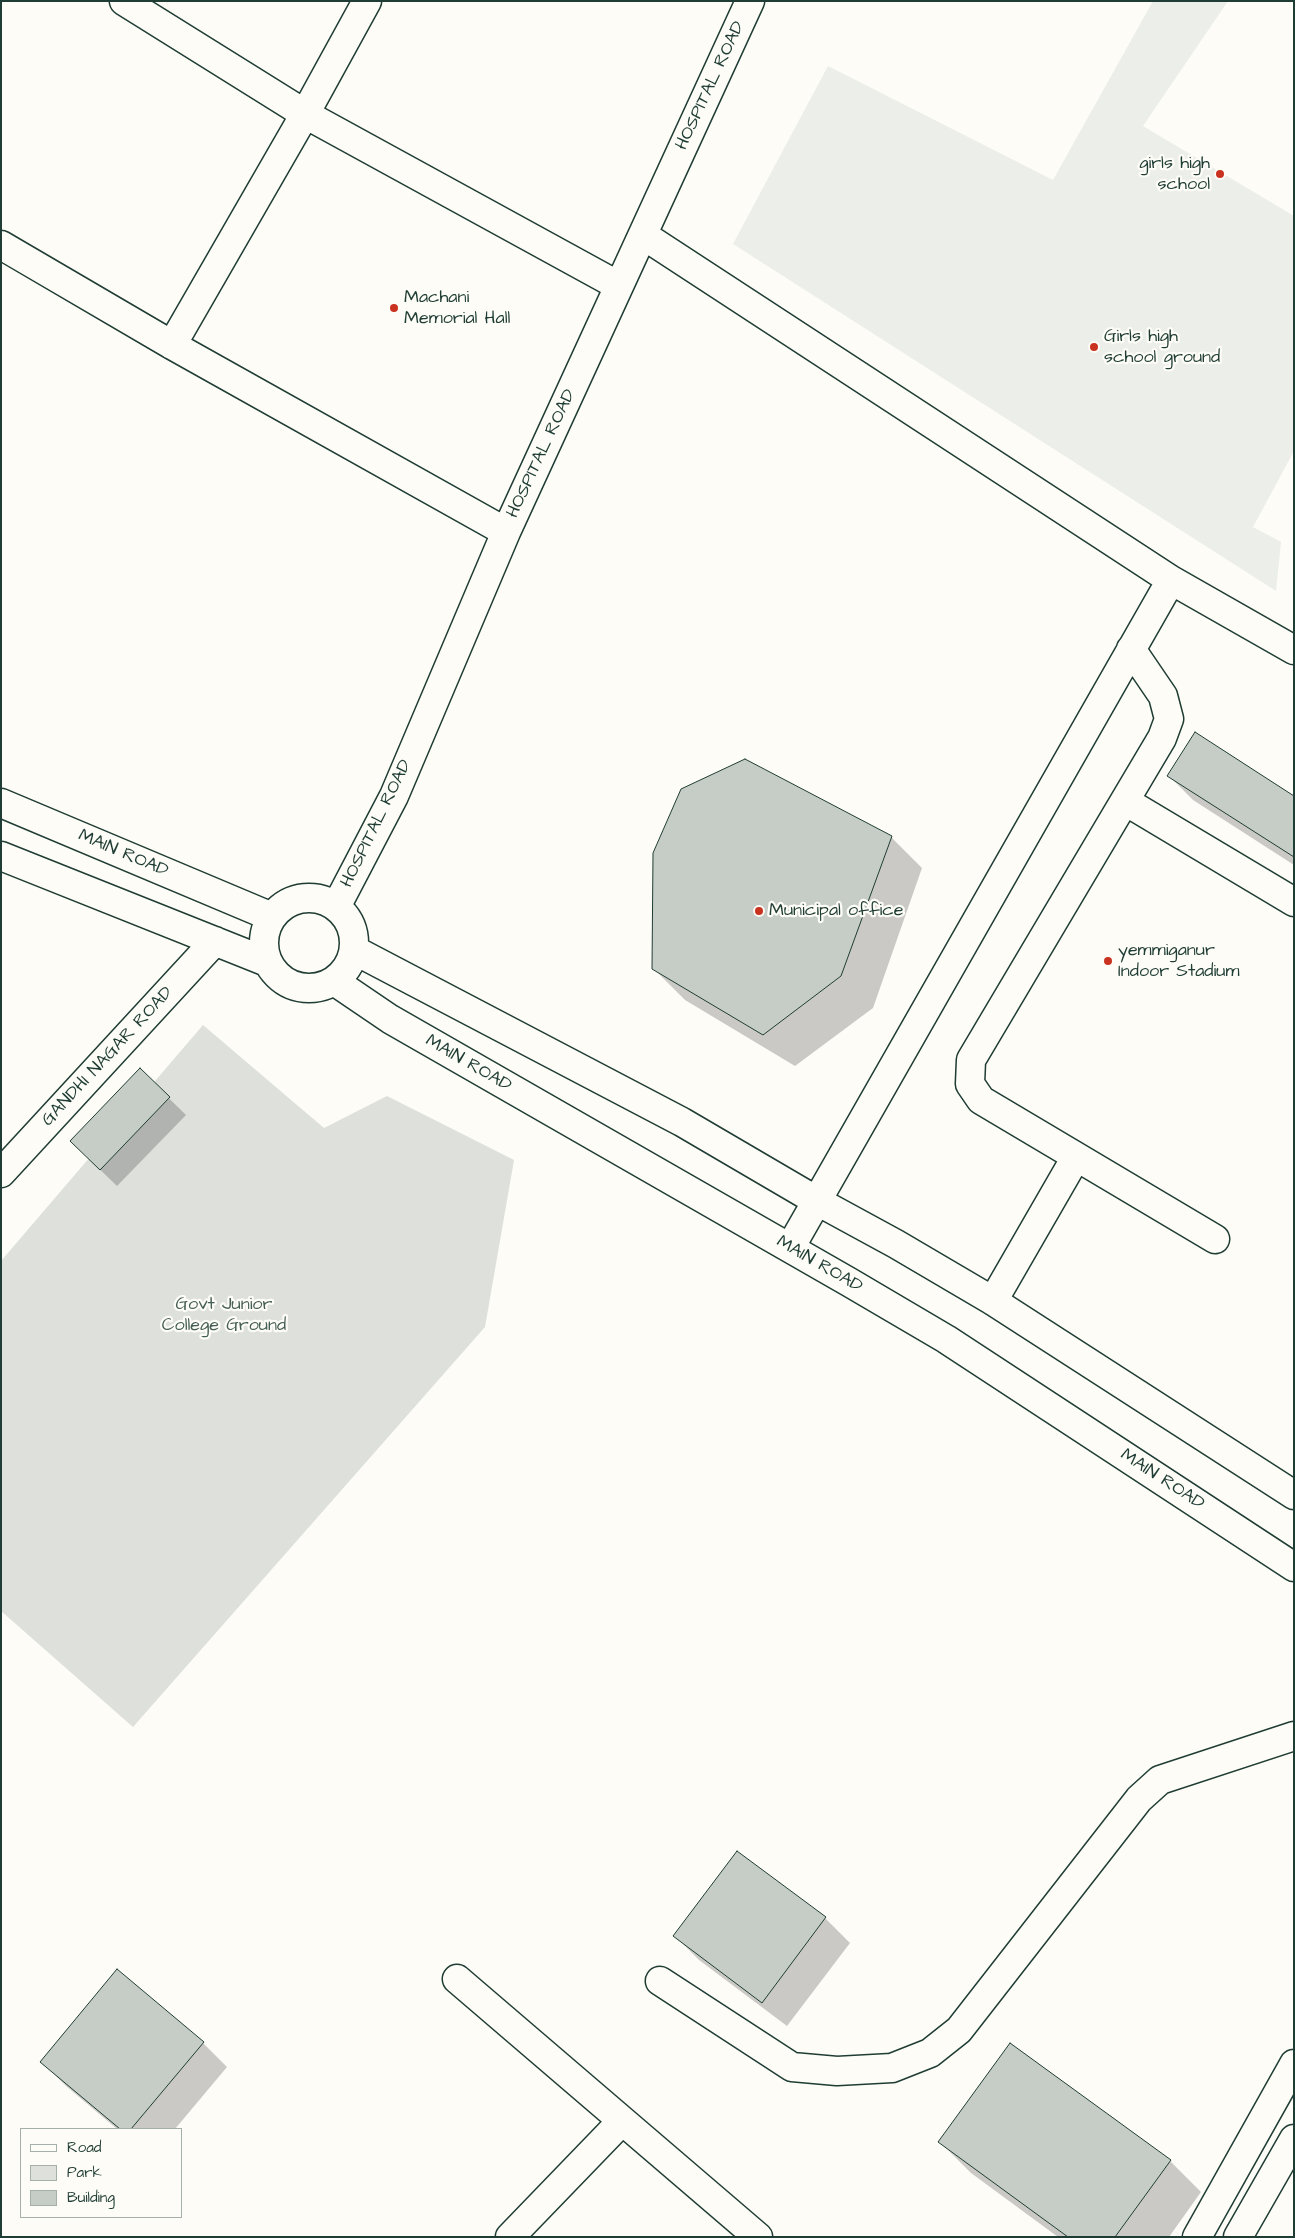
<!DOCTYPE html>
<style>
body{margin:0}
#map{position:relative;width:1295px;height:2238px;overflow:hidden;background:#fdfcf7;font-family:"Architects Daughter",sans-serif}
canvas{display:block}
.frame{position:absolute;inset:0;border:2px solid #1f3d34;pointer-events:none}
.legend{position:absolute;left:20px;top:2128px;width:162px;height:90px;box-sizing:border-box;background:#fdfcf7;border:1px solid #a4b0a9;margin:0;padding:6px 9px;list-style:none;font-size:15px;color:#1f3d34}
.legend li{display:flex;align-items:center;gap:10px;height:25px}
.legend b{width:25px;border:1px solid #a4b0a9}
</style>
<div id="map">
<canvas width="1295" height="2238"></canvas>
<div class="frame"></div>
<ul class="legend">
<li><b style="height:6px;background:#fdfcf7"></b>Road</li>
<li><b style="height:14px;background:#dde0db"></b>Park</li>
<li><b style="height:14px;background:#c6cdc7"></b>Building</li>
</ul>
</div>
<script>
const g = document.querySelector('canvas').getContext('2d');
g.lineJoin = 'round';
function fill(path, color) { g.fillStyle = color; g.fill(path, 'evenodd'); }
const shape = rows => new Path2D(rows.map(r => 'M' + r).join(''));
function strokePath(path, color, width, dash) { g.strokeStyle = color; g.lineWidth = width; g.lineCap = dash ? 'butt' : 'round'; g.setLineDash(dash || []); g.stroke(path); }
function label(font, color, halo, rows, align = 'center') {
  g.font = font + ' "Architects Daughter",sans-serif'; g.lineWidth = 4.5; g.setLineDash([]); g.textBaseline = 'middle'; g.strokeStyle = halo; g.fillStyle = color; for (const [text, x, y, turn = 0] of rows) {
    g.save(); g.translate(x, y); g.rotate((+turn || 0) * Math.PI / 180); g.textAlign = isNaN(turn) ? turn : align; if (halo) g.strokeText(text, 0, 0); g.fillText(text, 0, 0); g.restore();
  }
}
fill(shape([
 [1153,1,1228,1,1143,126,1294,216,1294,451,1253,527,1281,542,1276,591,733,244,828,66,1053,180]
]), '#eceee9');
fill(shape([
 [203,1025,324,1128,387,1096,514,1160,485,1327,133,1727,1,1611,1,1261]
]), '#dde0db');
fill(shape([
 [1168,775,1294,797,1294,865,1193,800],
 [891,837,922,868,873,1008,795,1066,685,1000,653,968],
 [140,1070,186,1115,117,1186,88,1158],
 [738,1853,825,1918,850,1943,787,2026,699,1960,675,1936],
 [203,2043,227,2067,175,2129,117,2129,66,2086,42,2062],
 [940,2142,1170,2161,1201,2192,1169,2237,1058,2237,971,2173]
]), '#0003');
const building = shape([
 [1195,732,1294,796,1294,857,1167,776,1195,732],
 [745,759,892,836,841,976,763,1035,652,969,653,853,681,789,745,759],
 [140,1068,170,1097,100,1170,70,1141,140,1068],
 [737,1851,826,1917,762,2003,673,1936,737,1851],
 [117,1969,204,2042,131,2129,120,2129,40,2062,117,1969],
 [1010,2043,1171,2160,1115,2237,1068,2237,938,2142,1010,2043]
]);
fill(building, '#c6cdc7');
strokePath(building, '#1f3d34', 1);
const minor = shape([
 [124,1,305,114,619,286],
 [643,235,1171,580,1294,650],
 [1,245,172,345,506,532],
 [172,345,305,114,367,1],
 [1131,649,1163,696,1169,719,1162,738,971,1060,970,1084,981,1100,1215,1239],
 [1125,801,1294,902],
 [1,803,272,917],
 [1,856,267,962],
 '264 943a45 45 0 1 1 90 0a45 45 0 1 1-90 0Z',
 [336,907,394,796,506,532,750,1],
 [354,950,682,1122,817,1201,896,1244,993,1301,1294,1495],
 [334,981,390,1019,849,1282,946,1339,1294,1567],
 [1,1173,215,941],
 [790,1248,1171,580],
 [993,1301,1076,1157],
 [457,1979,758,2237],
 [660,1981,792,2067,837,2071,892,2068,930,2053,959,2030,1139,1799,1160,1780,1294,1736],
 [510,2237,622,2121],
 [1197,2237,1294,2064],
 [1238,2237,1294,2139]
]);
strokePath(minor, '#1f3d34', 31);
strokePath(minor, '#fdfcf7', 28);
for (const [x, y, r, color] of [
 [1220,174,5,"#c8321e"],
 [394,308,5,"#c8321e"],
 [1094,347,5,"#c8321e"],
 [759,911,5,"#c8321e"],
 [1108,961,5,"#c8321e"]
]) { const dot = new Path2D(); dot.arc(x, y, r, 0, 2 * Math.PI); g.fillStyle = color; g.fill(dot); strokePath(dot, '#fdfcf7', 2); }
label('18px', '#1f3d34', '#fdfcf7', [
 ["HOSPITAL ROAD",711,86,-65],
 ["HOSPITAL ROAD",542,454,-65],
 ["HOSPITAL ROAD",377,824,-64],
 ["MAIN ROAD",123,854,23],
 ["GANDHI NAGAR ROAD",108,1057,-47],
 ["MAIN ROAD",468,1064,30],
 ["MAIN ROAD",819,1265,30],
 ["MAIN ROAD",1162,1480,33]
]);
label('18px', '#1f3d34', '#fdfcf7', [
 ["girls high",1210,164,"right"],
 ["school",1210,185,"right"],
 ["Machani",404,298],
 ["Memorial Hall",404,319],
 ["Girls high",1104,337],
 ["school ground",1104,358],
 ["Municipal office",769,911],
 ["yemmiganur",1118,951],
 ["Indoor Stadium",1118,972]
], 'left');
label('18px', '#455e55', '#fdfcf7', [
 ["Govt Junior",224,1305],
 ["College Ground",224,1326]
]);
</script>
